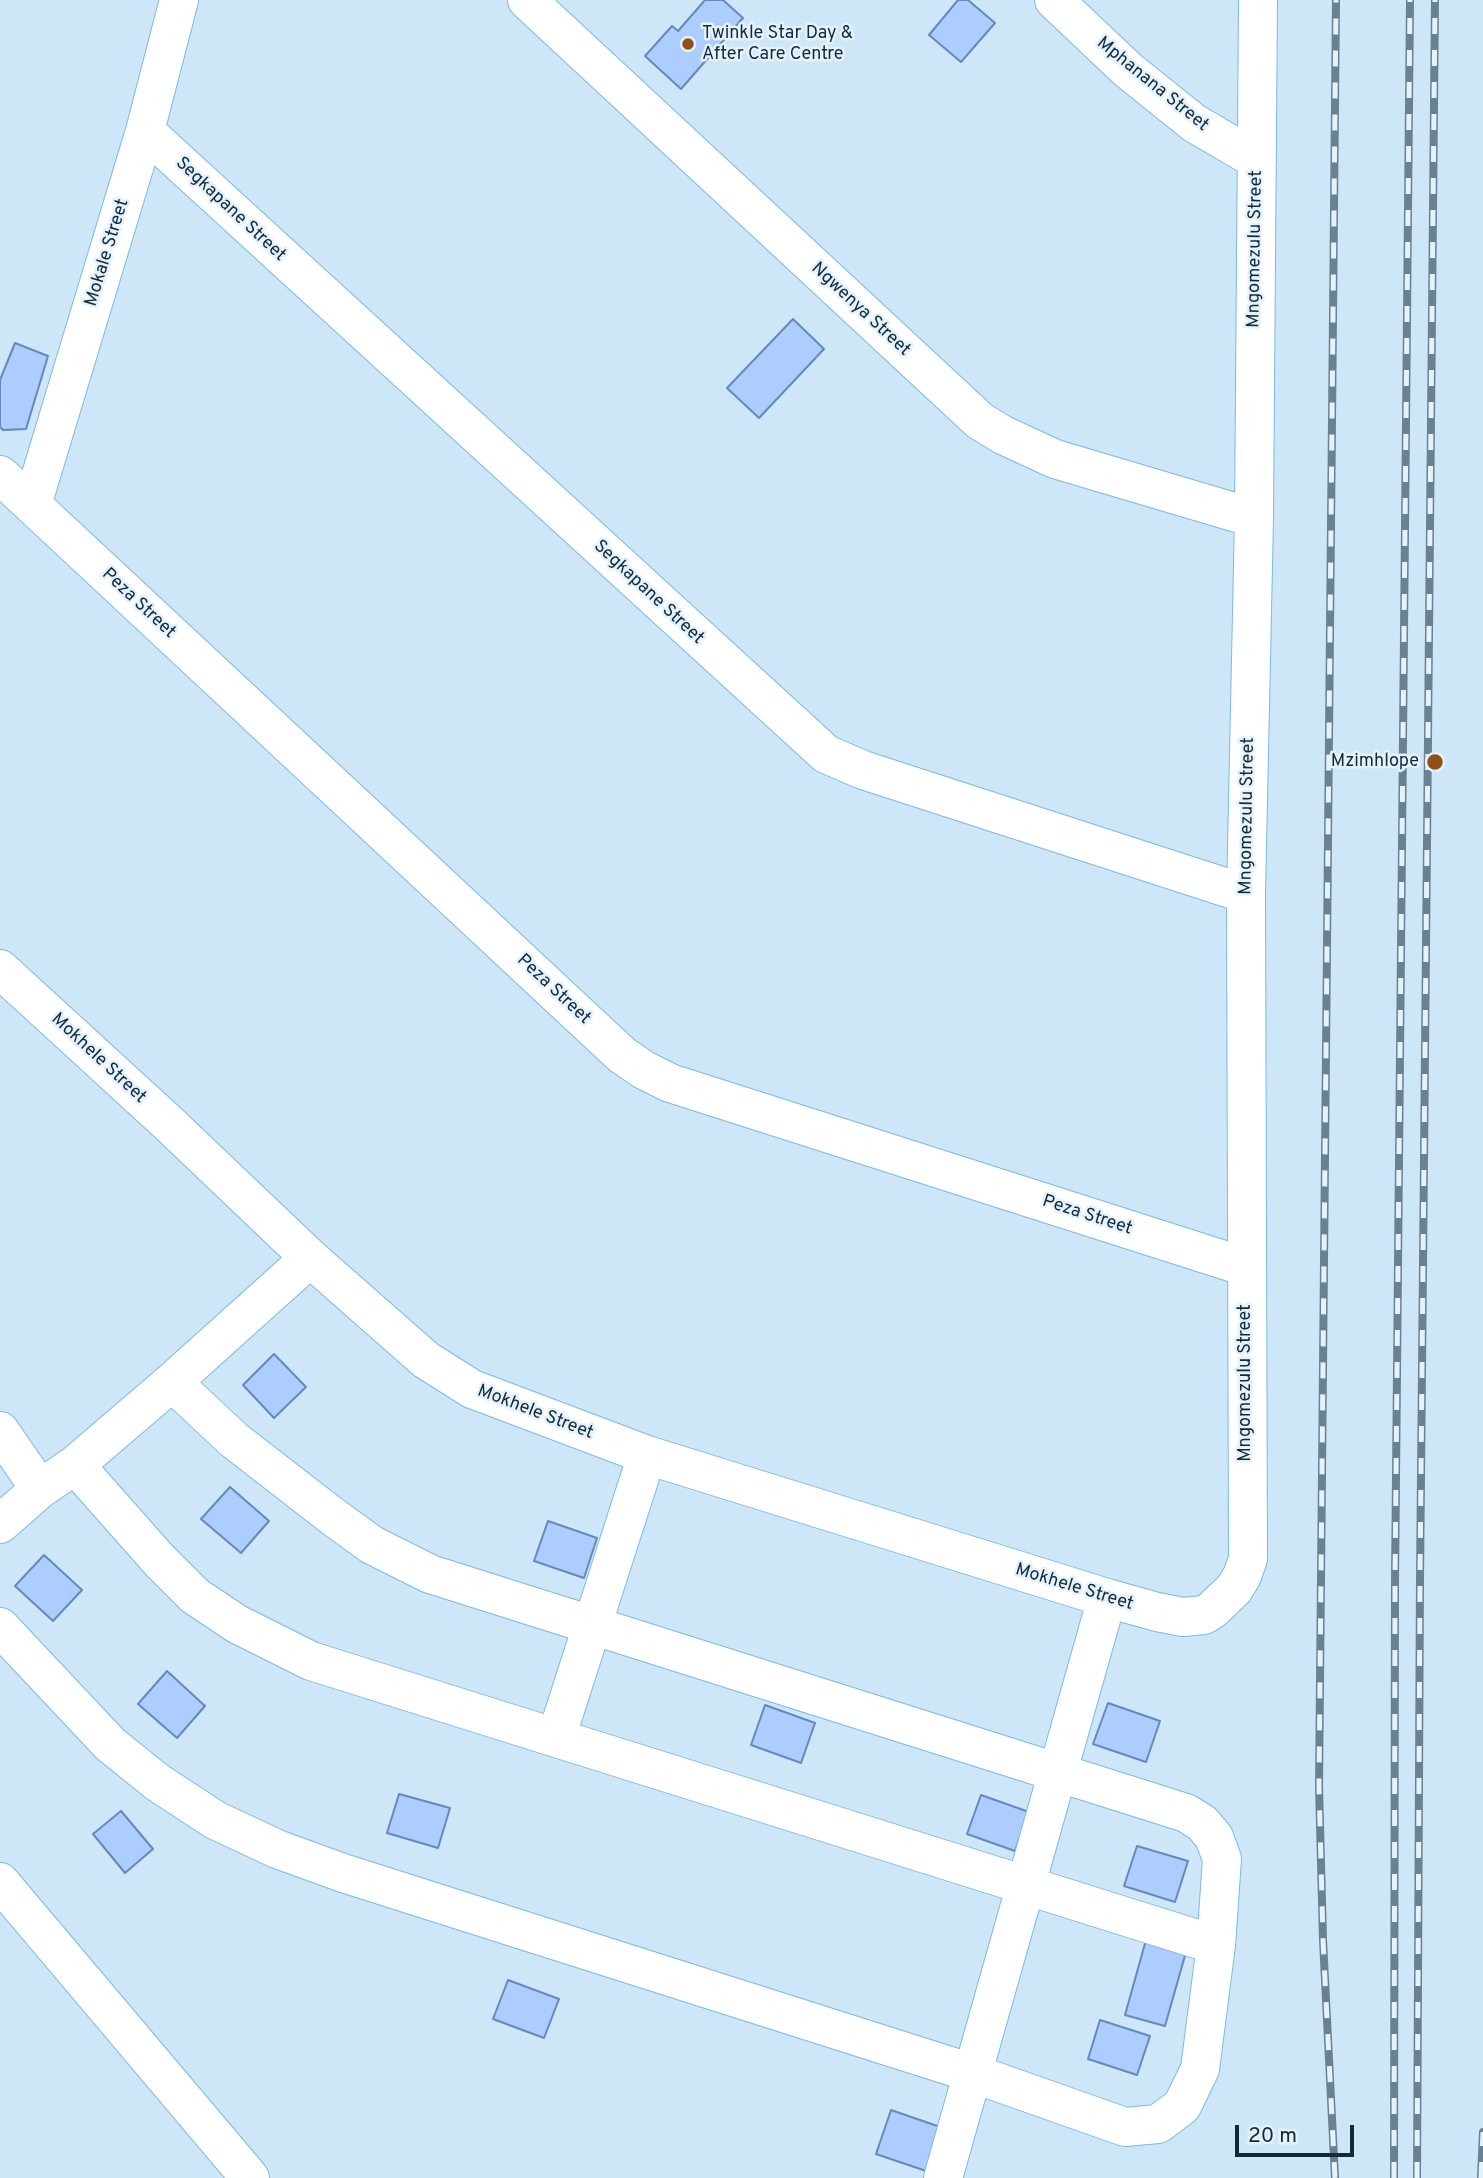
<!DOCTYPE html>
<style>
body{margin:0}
#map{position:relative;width:1483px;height:2178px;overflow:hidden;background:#cde6f8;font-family:Overpass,sans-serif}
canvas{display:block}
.scale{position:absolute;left:1235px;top:2125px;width:119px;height:32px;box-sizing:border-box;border:4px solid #112b3c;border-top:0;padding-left:9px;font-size:21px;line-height:24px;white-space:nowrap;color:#112b3c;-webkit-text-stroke:5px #e5f2fa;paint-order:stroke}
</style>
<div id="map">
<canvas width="1483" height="2178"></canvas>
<div class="scale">20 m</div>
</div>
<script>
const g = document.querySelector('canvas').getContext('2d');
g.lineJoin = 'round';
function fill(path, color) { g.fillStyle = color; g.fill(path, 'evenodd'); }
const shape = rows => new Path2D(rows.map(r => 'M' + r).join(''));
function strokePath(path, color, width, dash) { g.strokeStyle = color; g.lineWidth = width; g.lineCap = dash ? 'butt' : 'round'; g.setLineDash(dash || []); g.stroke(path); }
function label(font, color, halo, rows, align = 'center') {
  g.font = font + ' Overpass,sans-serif'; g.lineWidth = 5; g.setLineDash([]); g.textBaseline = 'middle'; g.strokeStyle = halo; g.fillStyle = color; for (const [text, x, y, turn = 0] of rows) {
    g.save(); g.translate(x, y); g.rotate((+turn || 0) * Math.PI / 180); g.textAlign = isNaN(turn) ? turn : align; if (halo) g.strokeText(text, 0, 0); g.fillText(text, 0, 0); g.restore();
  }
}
const building = shape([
 [705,0,723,0,743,18,681,89,645,56,672,26,678,31,705,0],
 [958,0,968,0,995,23,961,62,929,35,958,0],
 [793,319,824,349,759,418,727,388,793,319],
 [15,343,48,356,26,429,3,430,0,427,0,380,15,343],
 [274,1354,306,1387,274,1418,243,1385,274,1354],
 [230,1487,269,1521,241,1553,201,1519,230,1487],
 [548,1521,597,1538,584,1578,534,1561,548,1521],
 [44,1555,82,1590,53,1621,15,1586,44,1555],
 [167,1671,205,1706,177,1738,138,1704,167,1671],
 [1108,1703,1160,1721,1146,1762,1093,1744,1108,1703],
 [765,1705,815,1723,801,1763,751,1745,765,1705],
 [399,1794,450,1808,438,1848,387,1833,399,1794],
 [981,1795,1029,1812,1015,1851,967,1834,981,1795],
 [121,1811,153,1849,125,1873,93,1834,121,1811],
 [1137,1846,1188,1861,1175,1902,1124,1886,1137,1846],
 [1146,1940,1186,1952,1165,2026,1125,2015,1146,1940],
 [508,1980,559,1999,544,2038,493,2019,508,1980],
 [1100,2020,1150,2036,1137,2075,1088,2059,1100,2020],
 [891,2110,949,2130,935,2174,876,2154,891,2110]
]);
fill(building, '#accdfe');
strokePath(building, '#6688bd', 2);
const street = shape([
 [527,0,980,421,1003,435,1055,459,1254,518],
 [1054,0,1128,70,1194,123,1257,160],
 [145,131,826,754,863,770,1246,894],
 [0,475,622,1055,644,1070,670,1083,1246,1267],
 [32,505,145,131,179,0],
 [0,969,166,1121,310,1258,426,1360,472,1389,647,1455,1107,1598,1157,1612,1183,1617,1204,1615,1212,1610,1234,1589,1242,1576,1248,1559,1246,894,1254,518,1258,0],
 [0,1431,40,1489],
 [75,1465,159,1560,195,1596,237,1624,311,1661,1216,1945],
 [0,1524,40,1489,75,1465,172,1382,310,1258],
 [0,1627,110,1744,157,1782,215,1820,277,1849,343,1873,972,2073,1125,2127,1158,2124,1182,2106,1200,2069,1216,1945,1222,1859,1214,1837,1202,1823,1186,1813,430,1574,372,1545,332,1516,234,1440,172,1382],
 [556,1738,647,1455],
 [0,1882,250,2178],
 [943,2178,1107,1598]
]);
strokePath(street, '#7abae4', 40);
strokePath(street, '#fff', 38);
const rail = shape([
 [1335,2178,1323,1940,1319,1786,1336,0],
 [1394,2178,1395,1582,1410,0],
 [1417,2178,1420,1578,1435,0],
 [1481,2178,1483,2132]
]);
strokePath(rail, '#688293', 8);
strokePath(rail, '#e5f2fa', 5, [16]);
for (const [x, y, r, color] of [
 [688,44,7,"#8f5115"],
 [1435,762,9,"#8f5115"]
]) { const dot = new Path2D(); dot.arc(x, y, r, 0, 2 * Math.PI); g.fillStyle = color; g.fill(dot); strokePath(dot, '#e5f2fa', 2.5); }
label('18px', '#112b3c', '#e5f2fa', [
 ["Twinkle Star Day &",702,34],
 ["After Care Centre",702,55],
 ["Mzimhlope",1419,762,"right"]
], 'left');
label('18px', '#112b3c', '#e5f2fa', [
 ["Mphanana Street",1152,85,39],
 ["Segkapane Street",230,210,43],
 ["Mngomezulu Street",1256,249,-89],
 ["Mokale Street",108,253,-73],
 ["Ngwenya Street",860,310,43],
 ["Segkapane Street",648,593,43],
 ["Peza Street",138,604,43],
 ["Mngomezulu Street",1248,816,-89],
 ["Peza Street",553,990,43],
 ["Mokhele Street",98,1059,43],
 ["Peza Street",1087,1216,18],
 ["Mngomezulu Street",1246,1383,-90],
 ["Mokhele Street",535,1413,21],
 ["Mokhele Street",1074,1588,17]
]);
</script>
